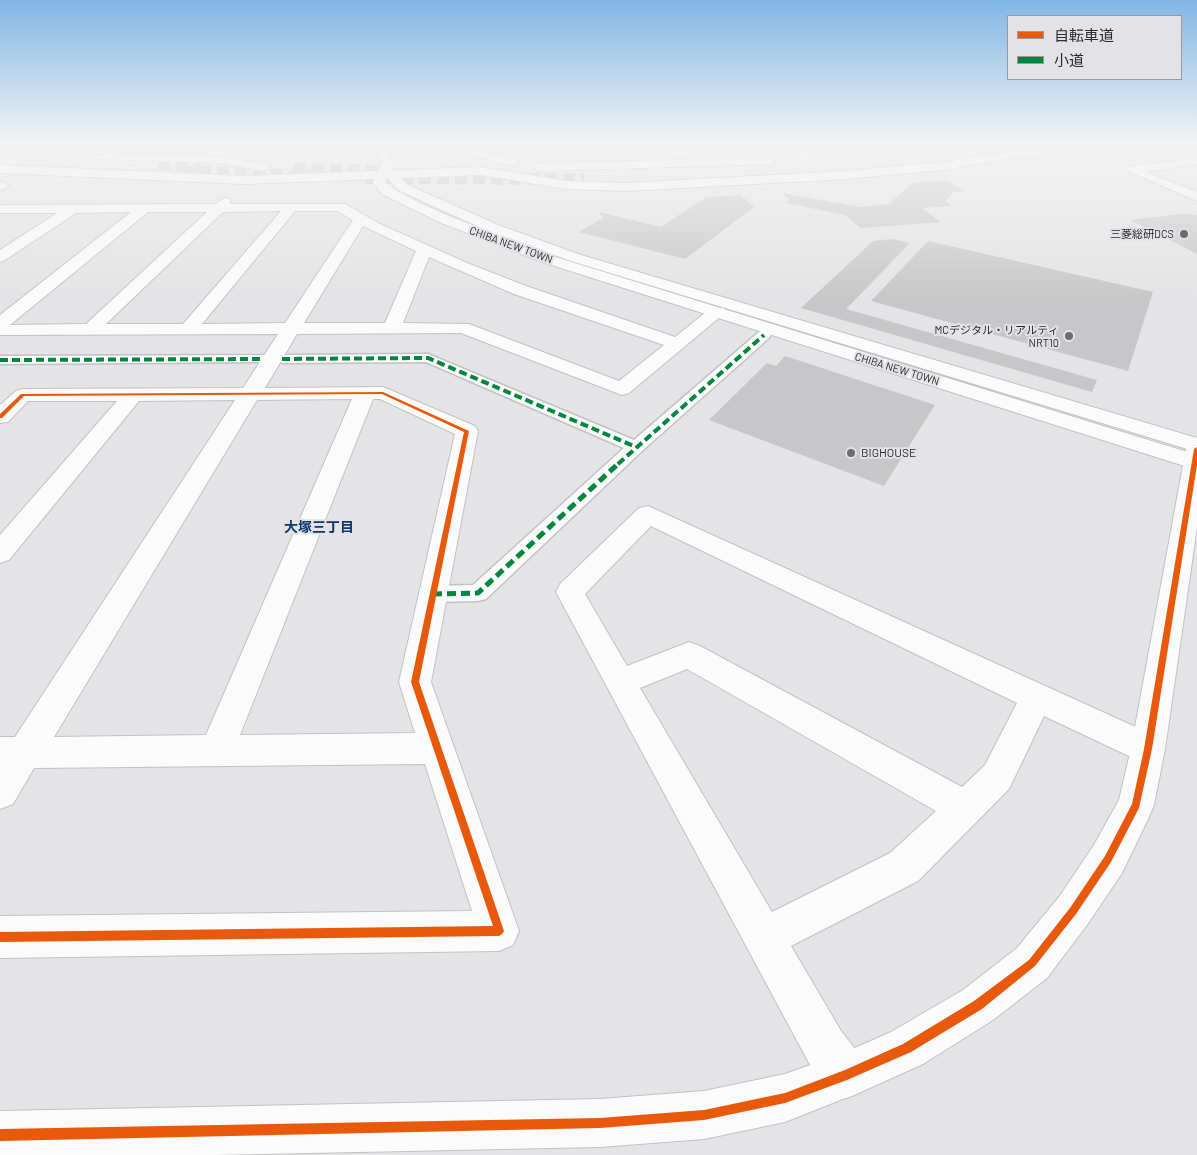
<!DOCTYPE html>
<meta charset="utf-8">
<style>
body{margin:0}
#map{position:relative;width:1197px;height:1155px;overflow:hidden;background:#e4e4e6;font-family:Barlow,"Noto Sans JP",sans-serif}
canvas{display:block}
.legend{position:absolute;left:1007px;top:15px;width:175px;height:65px;box-sizing:border-box;background:#e3e3e7;border:1px solid #99999d;margin:0;padding:6px 9px;list-style:none;font-size:15px;color:#2b2b2d}
.legend li{display:flex;align-items:center;gap:10px;height:25px}
.legend b{width:25px;border:1px solid #99999d}
</style>
<div id="map">
<canvas width="1197" height="1155"></canvas>
<ul class="legend">
<li><b style="height:6px;background:#e8590c"></b>自転車道</li>
<li><b style="height:6px;background:#00873e"></b>小道</li>
</ul>
</div>
<script>
const g = document.querySelector('canvas').getContext('2d');
g.lineJoin = 'round';
function fill(path, color) { g.fillStyle = color; g.fill(path, 'evenodd'); }
const shape = rows => new Path2D(rows.map(r => 'M' + r).join(''));
function strokePath(path, color, width, dash) { g.strokeStyle = color; g.lineWidth = width; g.lineCap = dash ? 'butt' : 'round'; g.setLineDash(dash || []); g.stroke(path); }
function label(font, color, halo, rows, align = 'center') {
  g.font = font + ' Barlow,"Noto Sans JP",sans-serif'; g.lineWidth = 4; g.setLineDash([]); g.textBaseline = 'middle'; g.strokeStyle = halo; g.fillStyle = color; for (const [text, x, y, turn = 0] of rows) {
    g.save(); g.translate(x, y); g.rotate((+turn || 0) * Math.PI / 180); g.textAlign = isNaN(turn) ? turn : align; if (halo) g.strokeText(text, 0, 0); g.fillText(text, 0, 0); g.restore();
  }
}
fill(shape([
 [946,180,965,191,954,192,945,201,952,206,922,208,941,222,861,228,845,215,786,203,790,200,782,193,860,207,889,204,912,183],
 [741,195,754,207,685,259,579,232,603,218,599,212,661,227,706,197],
 [1181,214,1197,215,1197,254,1130,220],
 [893,239,910,243,846,309,1097,380,1092,392,801,308,873,241],
 [928,241,1153,292,1128,371,871,301],
 [785,356,935,405,884,486,709,420,767,363,776,366]
]), '#c7c6c8');
strokePath(shape([
 [158,164,201,166],
 [294,168,383,171],
 [181,171,312,176],
 [365,178,584,179]
]), '#bfbfc1', 12, [12, 6]);
const pedestrian = shape([
 [764,331,771,335,769,338,642,451,486,599,478,601,433,602,425,600,422,594,425,588,433,586,473,585,624,448,426,362,282,363,275,359,282,355,428,354,634,440,759,332,764,331],
 [263,355,268,356,270,359,268,362,0,364,0,356,263,355]
]);
const minor = shape([
 [420,140,437,140,517,160,519,162,513,166,421,142,420,140],
 [617,140,647,140,642,143,622,143,617,140],
 [1197,158,1197,164,1146,172,1197,192,1197,201,1126,170,1132,166,1197,158],
 [3,182,9,186,0,191,0,183,3,182],
 [225,198,230,199,230,204,345,204,380,224,467,263,526,286,675,337,711,308,723,308,726,312,629,393,622,395,461,333,297,334,265,388,383,387,475,426,478,431,431,682,519,931,513,945,499,951,0,958,0,916,472,911,425,764,34,768,13,804,0,809,0,737,15,737,235,400,139,401,9,560,0,563,0,535,117,401,28,401,8,422,0,423,0,405,16,391,23,389,243,388,278,334,0,335,0,315,131,212,76,213,5,260,0,262,0,250,57,213,0,213,0,205,215,204,225,198],
 [281,211,183,324,106,324,223,212,281,211],
 [295,211,337,211,353,220,285,323,202,324,295,211],
 [148,212,207,212,86,324,10,325,148,212],
 [363,226,416,251,385,323,304,323,363,226],
 [429,257,514,294,664,345,619,381,469,324,403,323,429,257],
 [352,399,206,735,54,737,257,400,352,399],
 [373,399,380,399,455,434,399,682,415,733,240,735,373,399],
 [648,506,1160,738,1165,749,1160,760,1148,765,1044,716,1009,789,918,881,791,946,841,1031,863,1059,870,1075,863,1091,847,1098,831,1091,809,1063,556,592,560,584,639,508,648,506],
 [651,526,1017,703,985,765,962,787,700,646,689,642,627,666,585,594,651,526],
 [687,669,936,811,890,853,772,912,640,688,687,669]
]);
const tertiary = shape([
 [338,140,356,140,372,144,386,151,394,162,390,172,384,176,380,175,378,172,382,162,378,155,364,148,339,142,338,140],
 [781,140,792,140,814,160,812,162,804,162,781,140],
 [1197,442,1197,527,1165,749,1154,805,1149,817,1122,873,1087,925,1047,978,993,1020,923,1064,863,1091,785,1122,704,1139,600,1147,214,1155,0,1155,0,1111,600,1099,704,1091,785,1074,841,1054,891,1032,963,990,1017,948,1059,897,1094,845,1119,800,1131,749,1186,449,1189,444,1197,442]
]);
const secondary = shape([
 [384,168,394,171,408,185,498,225,581,255,1197,438,1197,452,571,261,488,231,400,191,386,177,385,182,392,188,418,202,449,216,552,256,1197,455,1197,470,542,262,439,222,382,194,373,183,376,172,384,168]
]);
const primary = shape([
 [1127,140,1163,140,1158,143,1016,157,943,170,846,179,627,191,567,189,481,175,244,184,0,173,0,165,244,176,481,167,567,181,627,183,846,171,943,162,1016,151,1127,140],
 [103,154,220,157,264,163,270,167,264,171,220,163,99,159,97,157,103,154],
 [769,158,775,162,773,164,539,171,533,167,539,163,769,158]
]);
strokePath(pedestrian, '#c2c2c4', 3);
strokePath(minor, '#c2c2c4', 2);
strokePath(tertiary, '#c2c2c4', 2);
strokePath(secondary, '#c2c2c4', 2);
strokePath(primary, '#c2c2c4', 2);
fill(pedestrian, '#fbfbfb');
fill(minor, '#fbfbfb');
fill(tertiary, '#fbfbfb');
fill(secondary, '#fbfbfb');
fill(primary, '#fbfbfb');
strokePath(shape([
 [282,359,428,358,636,447],
 [0,360,263,359],
 [618,464,764,335]
]), '#00873e', 4, [8, 4]);
strokePath(shape([
 [433,594,478,593,619,463]
]), '#00873e', 5, [9, 5]);
fill(shape([
 [383,392,469,431,419,682,504,931,502,934,499,936,0,942,0,932,493,926,411,682,464,432,382,394,24,396,2,418,0,418,0,414,21,394,23,394,383,392],
 [1197,447,1197,465,1152,749,1139,808,1111,862,1076,914,1035,966,982,1009,911,1052,847,1080,785,1103,704,1120,600,1128,0,1141,0,1129,600,1118,704,1110,785,1093,845,1070,903,1044,974,1001,1029,960,1070,908,1105,856,1132,804,1144,749,1194,449,1197,447]
]), '#e8590c');
const sky = g.createLinearGradient(0, 0, 0, 301);
sky.addColorStop(0, '#81b6e5');
sky.addColorStop(0.47, '#f3f3f4');
sky.addColorStop(1, '#f3f3f400');
g.fillStyle = sky;
g.fillRect(0, 0, 1197, 301);
for (const [x, y, r, color] of [
 [1184,234,5,"#6c6c6e"],
 [1069,336,5,"#6c6c6e"],
 [851,453,5,"#6c6c6e"]
]) { const dot = new Path2D(); dot.arc(x, y, r, 0, 2 * Math.PI); g.fillStyle = color; g.fill(dot); strokePath(dot, '#e3e3e7', 2); }
label('11px', '#2b2b2d', '#e3e3e7', [
 ["三菱総研DCS",1174,234],
 ["MCデジタル・リアルティ",1059,330],
 ["NRT10",1059,343]
], 'right');
label('11px', '#2b2b2d', '#e3e3e7', [
 ["CHIBA NEW TOWN",511,245,20],
 ["CHIBA NEW TOWN",897,369,17]
]);
label('12px', '#2b2b2d', '#e3e3e7', [
 ["BIGHOUSE",861,453]
], 'left');
label('bold 14px', '#11376b', '#e3e3e7', [
 ["大塚三丁目",319,527]
]);
</script>
